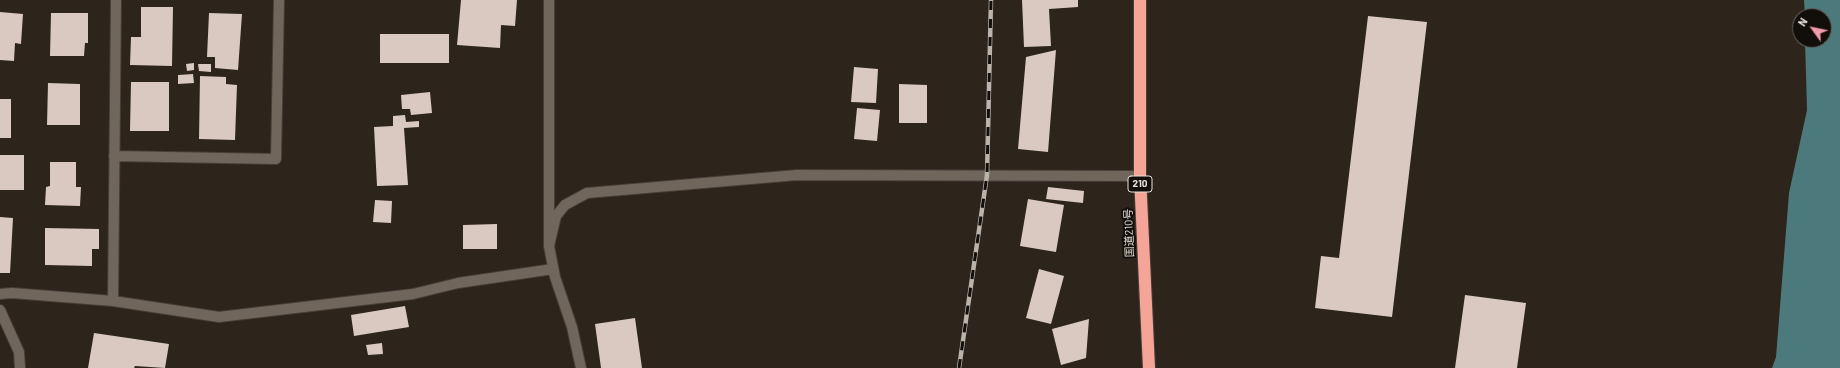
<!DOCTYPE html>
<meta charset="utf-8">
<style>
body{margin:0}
#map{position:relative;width:1840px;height:368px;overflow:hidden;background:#2d241b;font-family:Barlow,sans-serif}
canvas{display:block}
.north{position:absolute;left:1792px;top:8px;width:40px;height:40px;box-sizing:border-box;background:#120e0a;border:1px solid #67625d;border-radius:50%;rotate:303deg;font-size:11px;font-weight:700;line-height:16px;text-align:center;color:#e6dfd9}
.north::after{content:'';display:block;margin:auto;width:14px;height:18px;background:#f39aaa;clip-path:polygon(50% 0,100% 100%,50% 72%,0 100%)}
</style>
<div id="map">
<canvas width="1840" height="368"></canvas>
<div class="north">N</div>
</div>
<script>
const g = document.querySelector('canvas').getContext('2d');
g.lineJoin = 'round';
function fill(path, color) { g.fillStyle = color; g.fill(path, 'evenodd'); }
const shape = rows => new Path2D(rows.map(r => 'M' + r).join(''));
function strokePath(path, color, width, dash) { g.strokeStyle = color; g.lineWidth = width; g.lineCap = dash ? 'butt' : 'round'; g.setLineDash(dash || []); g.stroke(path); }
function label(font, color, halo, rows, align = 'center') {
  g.font = font + ' Barlow,"Noto Sans JP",sans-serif'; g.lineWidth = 4; g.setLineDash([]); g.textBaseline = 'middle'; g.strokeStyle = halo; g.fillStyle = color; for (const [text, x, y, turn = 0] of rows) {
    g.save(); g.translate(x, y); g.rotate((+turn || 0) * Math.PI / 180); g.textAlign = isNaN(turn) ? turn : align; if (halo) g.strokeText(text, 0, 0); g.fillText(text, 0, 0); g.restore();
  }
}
fill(shape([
 [1804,0,1840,0,1840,368,1772,368,1776,357,1789,193,1807,110,1805,40,1824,40,1824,16,1805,16]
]), '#4c7a7c');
fill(shape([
 [461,0,517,0,515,26,501,25,500,48,457,45],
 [1022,0,1078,0,1078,7,1049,9,1051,46,1024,47],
 [141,7,173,7,172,66,130,65,131,37,141,37],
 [0,12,23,14,21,44,15,43,14,61,0,60],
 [51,13,88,13,88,43,85,43,84,56,50,56],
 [209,13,242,14,238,70,215,68,215,57,207,57],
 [1368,16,1427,22,1392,317,1315,308,1321,256,1339,258],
 [380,34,449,34,449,63,380,63],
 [1056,50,1048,152,1018,149,1026,57],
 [194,63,194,70,187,71,186,64],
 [198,64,211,64,211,72,199,71],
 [854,67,878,69,876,103,851,102],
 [193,74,194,83,178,84,178,75],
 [200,76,226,77,226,84,237,85,235,140,199,139],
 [131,82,169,82,169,131,130,131],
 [48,83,80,84,80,125,47,125],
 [899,84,927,85,927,123,899,123],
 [430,92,432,113,411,115,410,109,402,109,401,95],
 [0,99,11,99,11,138,0,138],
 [857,108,880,110,877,141,854,139],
 [405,115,406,122,419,121,419,127,404,128,408,185,377,186,374,127,393,126,393,116],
 [0,155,24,155,24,190,0,190],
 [50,162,76,162,76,187,81,187,80,206,45,205,46,187,50,186],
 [1048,187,1084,191,1083,203,1046,199],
 [1028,199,1064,205,1056,252,1020,246],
 [375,200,392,201,391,223,373,222],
 [0,217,13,218,10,273,0,273],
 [497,224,497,249,463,249,463,225],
 [45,228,99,229,99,249,92,249,92,266,45,265],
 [1039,269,1064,276,1051,324,1026,318],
 [1465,295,1526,303,1517,368,1455,368],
 [405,306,409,327,354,336,351,315],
 [635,318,642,368,601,368,595,324],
 [1089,319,1086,358,1061,365,1052,329],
 [94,333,169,344,165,368,135,366,134,368,88,368],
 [382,343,383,354,368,355,366,345]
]), '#d9c9c1');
const minor = shape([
 [549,0,549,246,555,277,572,327,581,368],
 [114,156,276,159,279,0],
 [549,246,556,216,565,205,587,193,797,175,1140,176],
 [0,294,12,293,113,301,219,317,413,294,458,283,553,269],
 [113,301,116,0],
 [0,310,19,352,20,368]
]);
const highway = shape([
 [1140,0,1140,176,1149,368]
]);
strokePath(minor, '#473f38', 12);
strokePath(highway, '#473f38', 14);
strokePath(minor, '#70665b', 10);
strokePath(highway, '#f5a598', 12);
const rail = shape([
 [959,368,987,175,991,0]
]);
strokePath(rail, '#bbb4ad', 4.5);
strokePath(rail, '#120e0a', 3, [9]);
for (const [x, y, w] of [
 [1140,184,24]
]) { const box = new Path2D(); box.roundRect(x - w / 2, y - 8, w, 16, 3); g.fillStyle = '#120e0a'; g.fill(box); strokePath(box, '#e6dfd9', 1); }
label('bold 10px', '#e6dfd9', null, [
 ["210",1140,184]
]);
label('11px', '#e6dfd9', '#120e0a', [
 ["国道210号",1129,233,-92]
]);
</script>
